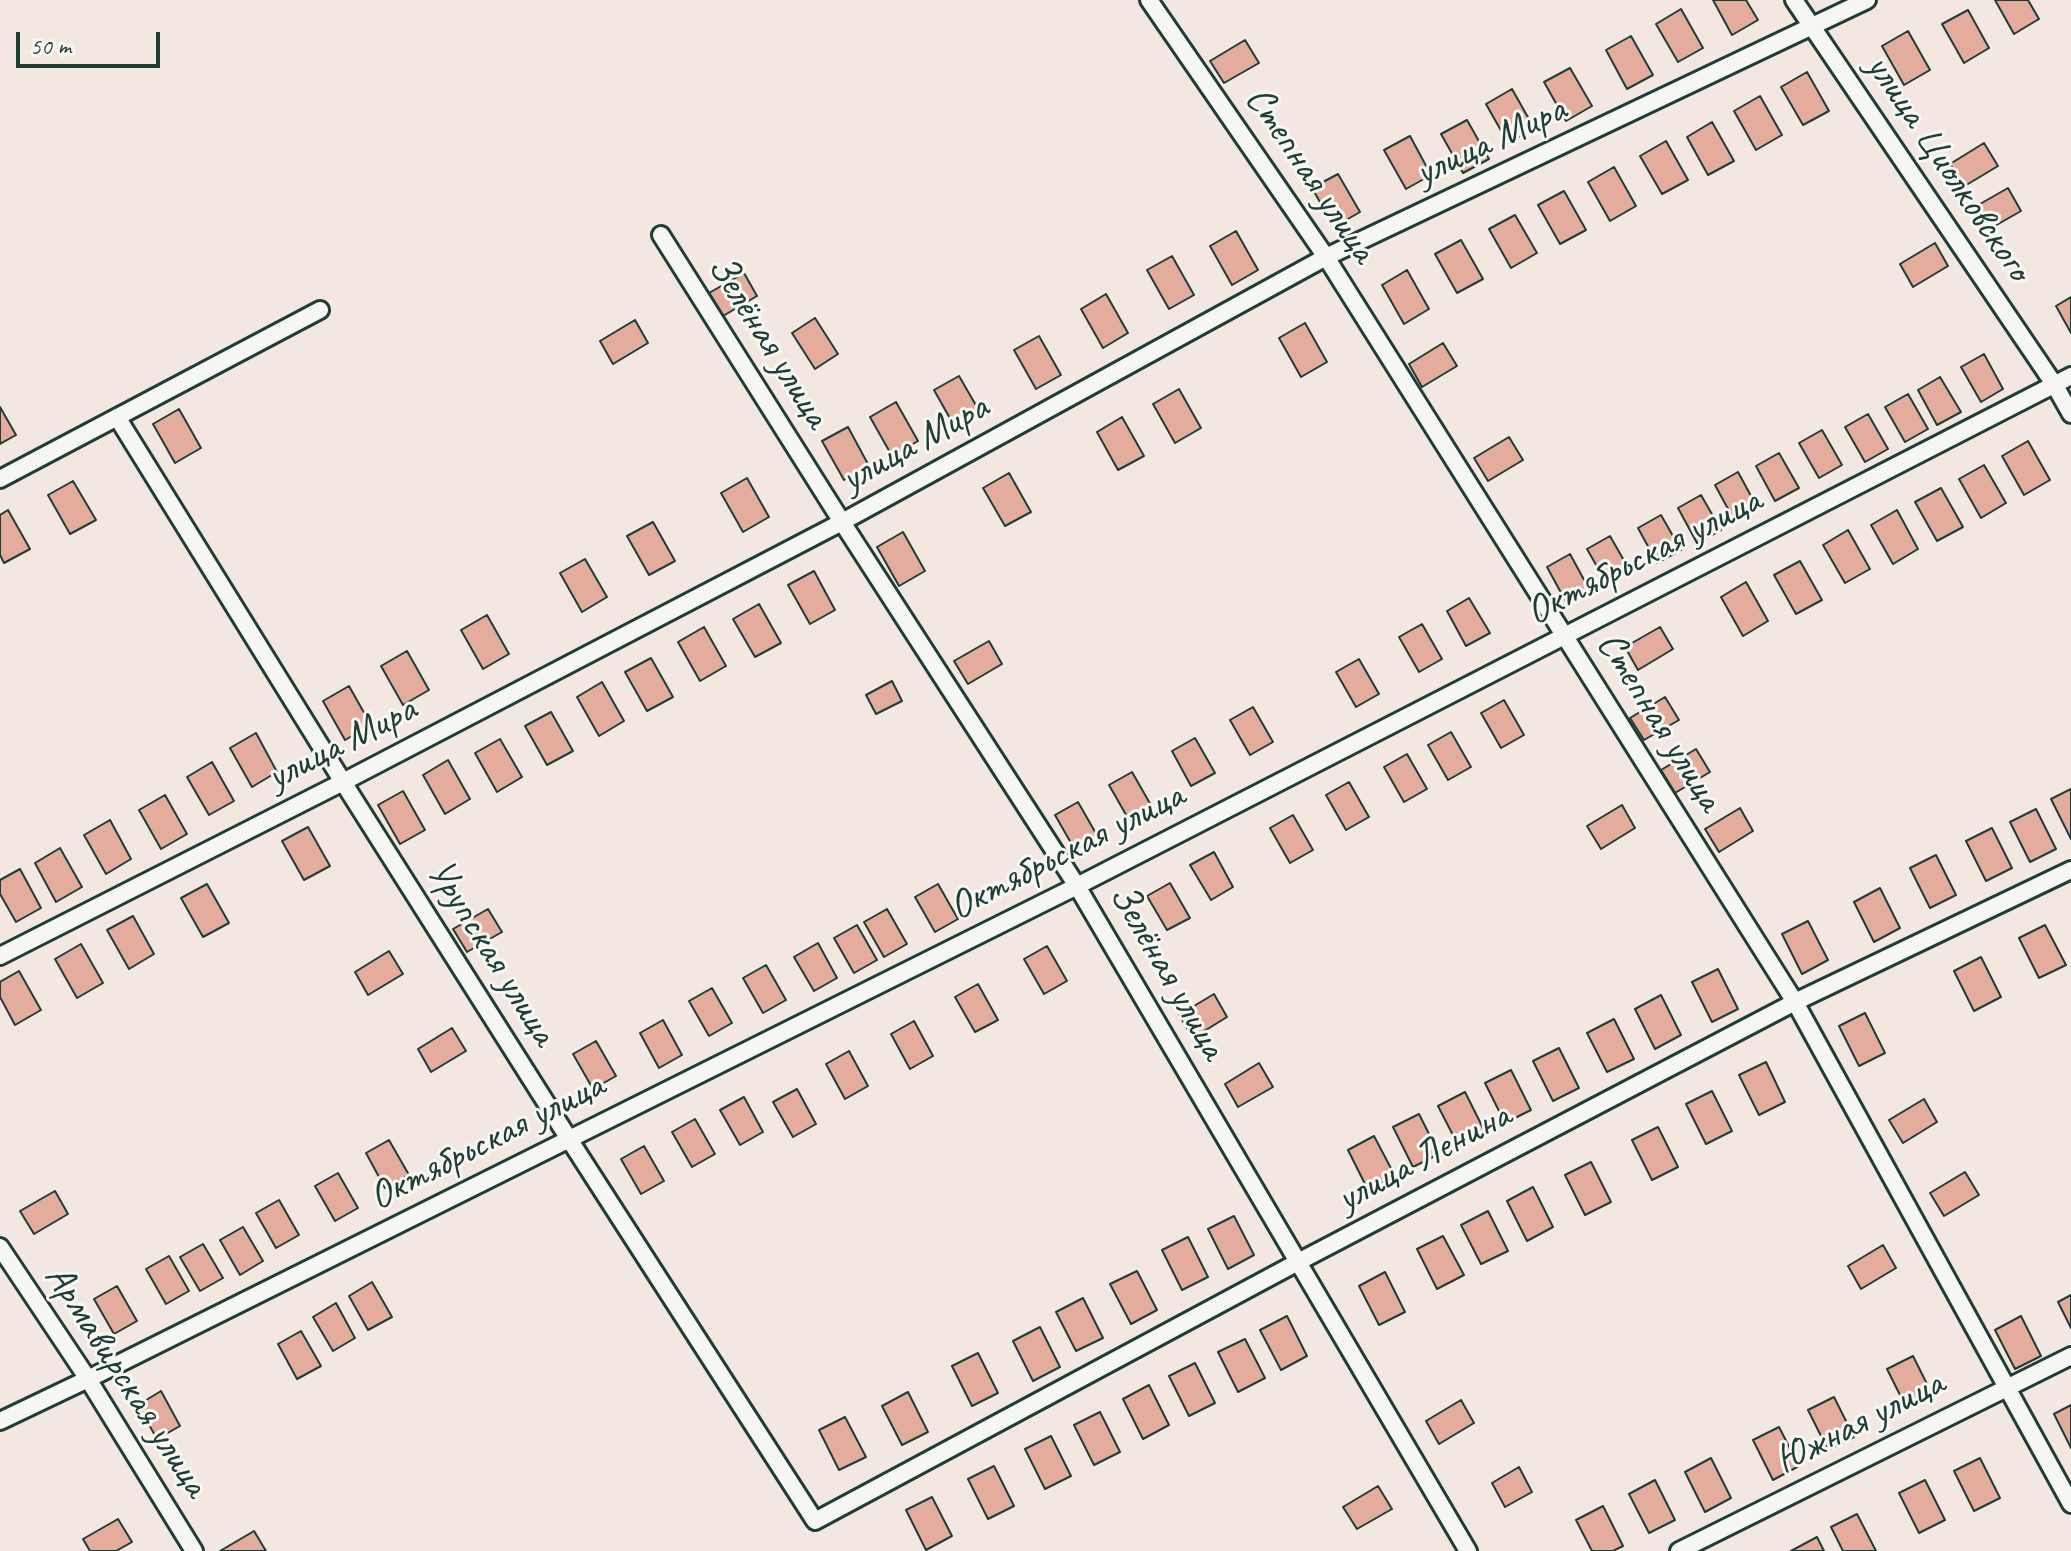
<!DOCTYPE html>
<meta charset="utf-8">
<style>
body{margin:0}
#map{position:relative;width:2071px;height:1551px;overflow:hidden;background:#f2e7e1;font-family:Caveat,sans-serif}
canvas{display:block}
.scale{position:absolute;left:16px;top:32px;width:144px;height:36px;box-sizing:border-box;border:4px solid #1f3d34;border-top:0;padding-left:10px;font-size:24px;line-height:28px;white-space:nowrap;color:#1f3d34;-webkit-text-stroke:6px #f6f6f2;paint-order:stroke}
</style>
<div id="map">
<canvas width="2071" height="1551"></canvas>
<div class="scale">50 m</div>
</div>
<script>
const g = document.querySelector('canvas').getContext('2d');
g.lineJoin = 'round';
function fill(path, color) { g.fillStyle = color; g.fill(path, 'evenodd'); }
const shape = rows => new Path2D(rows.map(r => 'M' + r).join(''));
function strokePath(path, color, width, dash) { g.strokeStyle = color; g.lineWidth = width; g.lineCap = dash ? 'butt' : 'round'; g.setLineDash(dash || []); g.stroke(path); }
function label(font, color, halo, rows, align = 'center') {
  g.font = font + ' Caveat,sans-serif'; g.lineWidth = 6; g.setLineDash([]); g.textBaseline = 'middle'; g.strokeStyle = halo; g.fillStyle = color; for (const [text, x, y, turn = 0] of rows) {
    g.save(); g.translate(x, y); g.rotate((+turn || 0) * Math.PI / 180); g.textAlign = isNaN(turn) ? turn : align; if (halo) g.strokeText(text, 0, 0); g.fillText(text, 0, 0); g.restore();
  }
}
const building = shape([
 [1713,0,1746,0,1758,20,1732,35,1713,0],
 [1995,0,2028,0,2039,19,2014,34,1995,0],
 [1681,9,1703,48,1678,62,1656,24,1681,9],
 [1968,10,1989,48,1964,63,1942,24,1968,10],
 [1908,31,1930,70,1904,85,1882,46,1908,31],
 [1631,36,1653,75,1627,89,1606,50,1631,36],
 [1245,40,1259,63,1224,83,1210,61,1245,40],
 [1570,68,1592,106,1566,121,1544,82,1570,68],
 [1807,72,1829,111,1803,125,1781,87,1807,72],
 [1512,89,1534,128,1508,143,1486,104,1512,89],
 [1760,96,1782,135,1756,150,1734,111,1760,96],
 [1467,120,1489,159,1463,173,1441,134,1467,120],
 [1712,122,1734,161,1708,175,1687,137,1712,122],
 [1410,136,1431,175,1406,189,1384,150,1410,136],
 [1666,141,1688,180,1662,194,1640,156,1666,141],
 [1984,143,1998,166,1963,187,1950,164,1984,143],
 [1614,167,1636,206,1610,221,1588,182,1614,167],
 [1338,174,1360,212,1334,227,1312,188,1338,174],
 [2008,188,2021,211,1986,231,1973,208,2008,188],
 [1564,191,1586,230,1560,244,1538,205,1564,191],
 [1515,215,1537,253,1511,268,1489,229,1515,215],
 [1236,231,1258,270,1232,285,1210,246,1236,231],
 [1461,240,1483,279,1457,293,1435,254,1461,240],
 [1935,243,1948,266,1913,287,1900,264,1935,243],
 [1172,256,1194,295,1169,309,1147,270,1172,256],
 [1407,270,1429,309,1404,324,1382,285,1407,270],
 [744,273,757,296,723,316,709,293,744,273],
 [1106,294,1128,333,1103,348,1081,309,1106,294],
 [2071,297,2071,333,2056,306,2071,297],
 [815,318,838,354,815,369,792,333,815,318],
 [635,320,648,343,613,364,600,341,635,320],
 [1305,323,1327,362,1301,377,1279,338,1305,323],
 [1039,336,1061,375,1036,389,1014,350,1039,336],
 [1443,343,1457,366,1422,387,1409,364,1443,343],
 [1984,354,2003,389,1981,402,1961,367,1984,354],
 [959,376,981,414,956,429,934,390,959,376],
 [1940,377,1961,412,1937,425,1918,390,1940,377],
 [1179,389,1201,428,1175,443,1153,404,1179,389],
 [1908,394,1928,429,1905,442,1885,407,1908,394],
 [896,402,918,441,892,456,870,417,896,402],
 [0,407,16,435,0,444,0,407],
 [179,409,201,448,175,463,153,424,179,409],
 [1868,414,1888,449,1865,462,1845,427,1868,414],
 [1122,417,1144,456,1118,470,1097,432,1122,417],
 [848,427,869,466,844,480,822,441,848,427],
 [1822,430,1842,465,1819,478,1799,443,1822,430],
 [1509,437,1523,460,1488,481,1474,458,1509,437],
 [2028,441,2050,480,2024,495,2002,456,2028,441],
 [1779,453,1799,488,1775,501,1756,466,1779,453],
 [1984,465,2006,503,1981,518,1959,479,1984,465],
 [1738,472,1757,507,1734,520,1715,485,1738,472],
 [1009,473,1031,512,1005,526,983,488,1009,473],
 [747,478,769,517,743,532,721,493,747,478],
 [73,481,96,520,70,534,48,495,73,481],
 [1941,488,1963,527,1937,541,1915,502,1941,488],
 [1701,495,1721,530,1697,543,1678,508,1701,495],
 [8,510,30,549,4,563,0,555,0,515,8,510],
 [1897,510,1918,549,1893,564,1871,525,1897,510],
 [1661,515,1681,550,1657,563,1638,528,1661,515],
 [653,522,675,561,649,575,627,536,653,522],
 [1848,530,1870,569,1845,583,1823,545,1848,530],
 [903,532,925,571,899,586,877,547,903,532],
 [1610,536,1630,571,1607,584,1587,549,1610,536],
 [1570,554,1589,589,1566,602,1547,567,1570,554],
 [585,559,607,597,582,612,560,573,585,559],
 [1800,561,1822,600,1796,614,1774,575,1800,561],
 [814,571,835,610,810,624,788,585,814,571],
 [1746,582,1768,621,1743,636,1721,597,1746,582],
 [1469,598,1490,633,1466,646,1447,611,1469,598],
 [759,604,781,643,755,657,733,619,759,604],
 [487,615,509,654,483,669,461,630,487,615],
 [1422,624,1442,659,1419,672,1399,637,1422,624],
 [704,627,726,666,700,681,678,642,704,627],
 [1660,627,1673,649,1638,670,1625,647,1660,627],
 [989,641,1002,664,968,684,954,661,989,641],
 [407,651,429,690,403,705,381,666,407,651],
 [651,658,673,697,647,711,625,672,651,658],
 [1359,659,1379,694,1356,707,1336,672,1359,659],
 [892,681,902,701,876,714,866,695,892,681],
 [602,682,624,721,599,736,577,697,602,682],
 [349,686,371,725,345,740,323,701,349,686],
 [1665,697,1679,720,1644,740,1630,718,1665,697],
 [1504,700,1524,735,1501,748,1481,713,1504,700],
 [1253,707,1273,742,1250,755,1230,720,1253,707],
 [551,712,573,751,547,765,525,726,551,712],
 [1451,732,1471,767,1448,780,1428,745,1451,732],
 [256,733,277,772,252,787,230,748,256,733],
 [1195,738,1215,773,1191,786,1172,751,1195,738],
 [500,739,522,777,497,792,475,753,500,739],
 [1696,749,1710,772,1675,793,1661,770,1696,749],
 [1407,754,1427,789,1404,802,1384,767,1407,754],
 [448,760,470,799,445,814,423,775,448,760],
 [212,762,234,801,209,815,187,777,212,762],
 [1132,772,1152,807,1129,820,1109,785,1132,772],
 [1349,782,1369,817,1346,830,1326,795,1349,782],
 [2071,789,2071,839,2051,799,2071,789],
 [403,791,425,830,400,844,378,805,403,791],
 [165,795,187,834,161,849,139,810,165,795],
 [1078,802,1098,837,1075,850,1055,815,1078,802],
 [1622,805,1635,828,1601,849,1587,826,1622,805],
 [1740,808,1753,831,1719,852,1705,829,1740,808],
 [2036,809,2056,849,2030,862,2010,822,2036,809],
 [1293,815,1313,850,1290,863,1270,828,1293,815],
 [110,820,131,859,106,874,84,835,110,820],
 [308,827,330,866,304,880,282,841,308,827],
 [1992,828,2012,868,1986,881,1966,841,1992,828],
 [60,848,82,887,56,902,35,863,60,848],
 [1214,852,1233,887,1211,900,1190,865,1214,852],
 [1936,855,1956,895,1930,908,1910,868,1936,855],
 [20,869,41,908,16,922,0,894,0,880,20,869],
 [1170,883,1190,918,1167,930,1147,896,1170,883],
 [207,884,229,923,203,937,181,898,207,884],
 [938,884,958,919,935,932,915,897,938,884],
 [1880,888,1900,928,1874,942,1854,902,1880,888],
 [488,909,502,932,467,952,453,929,488,909],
 [887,909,907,944,884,957,864,922,887,909],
 [133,916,154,954,129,969,107,930,133,916],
 [1808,921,1828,960,1802,974,1782,934,1808,921],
 [857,925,877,960,854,973,834,938,857,925],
 [2045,925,2066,965,2039,978,2019,938,2045,925],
 [818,943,837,978,814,991,794,957,818,943],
 [81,944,103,983,77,998,55,959,81,944],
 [1047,946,1067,981,1044,994,1024,959,1047,946],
 [389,951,403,974,368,995,355,972,389,951],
 [1981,957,2001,997,1974,1011,1954,971,1981,957],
 [766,965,786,1000,763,1013,743,978,766,965],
 [1718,969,1738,1009,1712,1022,1692,982,1718,969],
 [19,971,41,1010,15,1025,0,997,0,982,19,971],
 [978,984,998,1020,975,1032,955,997,978,984],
 [712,988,732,1023,709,1036,689,1001,712,988],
 [1214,994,1227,1017,1193,1038,1179,1015,1214,994],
 [1661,995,1681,1035,1655,1049,1635,1009,1661,995],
 [1865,1013,1885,1053,1859,1066,1839,1026,1865,1013],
 [1614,1019,1634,1059,1607,1072,1587,1033,1614,1019],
 [663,1020,682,1055,659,1068,640,1033,663,1020],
 [914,1021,933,1056,910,1069,891,1034,914,1021],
 [452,1028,466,1051,431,1072,418,1049,452,1028],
 [596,1041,616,1076,593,1089,573,1054,596,1041],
 [1559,1048,1579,1088,1553,1101,1533,1061,1559,1048],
 [849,1051,868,1086,845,1099,826,1064,849,1051],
 [1766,1062,1785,1102,1759,1115,1739,1075,1766,1062],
 [1259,1063,1273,1087,1238,1107,1225,1084,1259,1063],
 [1511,1070,1531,1110,1505,1123,1485,1083,1511,1070],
 [797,1089,816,1124,793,1137,773,1102,797,1089],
 [1712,1091,1732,1131,1706,1144,1686,1104,1712,1091],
 [1465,1092,1485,1132,1458,1145,1438,1106,1465,1092],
 [744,1097,763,1132,740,1145,720,1110,744,1097],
 [1924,1099,1937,1122,1903,1143,1889,1120,1924,1099],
 [1419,1114,1439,1154,1413,1167,1393,1127,1419,1114],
 [695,1119,715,1154,692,1167,672,1132,695,1119],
 [1658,1127,1678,1167,1652,1180,1632,1140,1658,1127],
 [1374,1136,1395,1176,1368,1190,1348,1150,1374,1136],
 [389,1140,409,1175,385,1188,366,1153,389,1140],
 [644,1146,664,1181,641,1194,621,1159,644,1146],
 [1591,1162,1611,1202,1585,1215,1565,1175,1591,1162],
 [1965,1172,1979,1195,1944,1216,1930,1193,1965,1172],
 [338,1173,358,1208,335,1221,315,1186,338,1173],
 [1533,1187,1553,1227,1527,1241,1507,1201,1533,1187],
 [55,1191,68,1214,34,1234,20,1211,55,1191],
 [279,1200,299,1235,276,1248,256,1213,279,1200],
 [1488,1211,1508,1251,1481,1264,1461,1225,1488,1211],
 [1234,1216,1254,1255,1228,1269,1208,1229,1234,1216],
 [243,1227,263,1261,240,1275,220,1240,243,1227],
 [1443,1236,1464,1275,1437,1289,1417,1249,1443,1236],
 [1188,1237,1208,1277,1182,1290,1162,1250,1188,1237],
 [203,1244,223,1278,200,1291,180,1257,203,1244],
 [1883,1245,1896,1268,1861,1289,1848,1266,1883,1245],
 [169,1256,189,1291,166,1304,146,1269,169,1256],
 [1137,1271,1157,1310,1131,1324,1110,1284,1137,1271],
 [1385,1272,1405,1312,1379,1325,1359,1286,1385,1272],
 [372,1282,392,1317,368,1330,349,1296,372,1282],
 [117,1286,137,1321,114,1334,94,1299,117,1286],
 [2071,1295,2071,1328,2058,1302,2071,1295],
 [1083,1298,1103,1338,1076,1351,1056,1312,1083,1298],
 [336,1303,355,1338,333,1351,313,1317,336,1303],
 [1287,1316,1307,1356,1281,1370,1260,1330,1287,1316],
 [2021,1316,2041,1356,2015,1369,1995,1330,2021,1316],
 [1040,1327,1060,1367,1033,1381,1013,1341,1040,1327],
 [301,1331,321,1366,297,1379,278,1344,301,1331],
 [1245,1339,1265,1378,1238,1392,1218,1352,1245,1339],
 [978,1353,998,1393,972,1406,952,1366,978,1353],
 [1913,1356,1933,1396,1907,1409,1887,1369,1913,1356],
 [1195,1363,1215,1403,1189,1416,1169,1376,1195,1363],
 [1149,1385,1169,1425,1143,1439,1123,1399,1149,1385],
 [161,1391,180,1426,157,1439,138,1405,161,1391],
 [908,1392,928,1432,902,1445,882,1406,908,1392],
 [1834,1397,1854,1437,1828,1450,1808,1410,1834,1397],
 [1461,1400,1474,1423,1439,1444,1426,1421,1461,1400],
 [2071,1405,2071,1448,2054,1414,2071,1405],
 [1100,1412,1120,1452,1094,1465,1074,1425,1100,1412],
 [845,1417,866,1457,839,1470,819,1430,845,1417],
 [1779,1427,1799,1466,1773,1480,1753,1440,1779,1427],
 [1051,1436,1071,1476,1045,1489,1025,1449,1051,1436],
 [1711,1458,1731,1498,1705,1512,1685,1472,1711,1458],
 [1980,1458,2000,1498,1974,1511,1954,1471,1980,1458],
 [994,1466,1014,1506,988,1519,968,1479,994,1466],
 [1519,1467,1532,1492,1505,1507,1492,1483,1519,1467],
 [1655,1480,1675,1520,1649,1533,1629,1494,1655,1480],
 [1925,1480,1945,1520,1919,1533,1899,1493,1925,1480],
 [1378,1486,1392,1509,1357,1529,1343,1507,1378,1486],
 [932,1497,952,1536,926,1550,906,1510,932,1497],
 [1603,1506,1623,1546,1613,1551,1592,1551,1576,1520,1603,1506],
 [1857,1514,1876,1551,1843,1551,1831,1527,1857,1514],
 [118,1519,132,1542,116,1551,90,1551,83,1539,118,1519],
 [254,1531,266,1551,220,1551,254,1531],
 [1817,1537,1824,1551,1791,1551,1817,1537]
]);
fill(building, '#e4ac9d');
strokePath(building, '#1f3d34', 2);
const minor = shape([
 [1149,0,1326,257,1795,1002,2071,1504],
 [1794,0,2054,384,2071,414],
 [661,235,842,522,1077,886,1468,1551],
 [117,417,343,782,569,1139,815,1521,1298,1262,1795,1002,2071,870],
 [0,479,320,310],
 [0,956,343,782,842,522,1326,257,1867,0],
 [0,1247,88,1379,194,1551],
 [0,1421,88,1379,1077,886,2071,376],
 [1679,1551,2071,1356]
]);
strokePath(minor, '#1f3d34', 22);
strokePath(minor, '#f6f6f2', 16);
label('40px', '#1f3d34', '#f6f6f2', [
 ["улица Мира",1491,142,-25],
 ["улица Циолковского",1948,168,56],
 ["Степная улица",1310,175,56],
 ["Зелёная улица",768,342,58],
 ["улица Мира",915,444,-29],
 ["Октябрьская улица",1644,557,-27],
 ["Степная улица",1659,722,58],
 ["улица Мира",342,744,-27],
 ["Октябрьская улица",1067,852,-27],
 ["Урупская улица",491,953,58],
 ["Зелёная улица",1167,972,60],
 ["Октябрьская улица",487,1142,-27],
 ["улица Ленина",1424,1158,-28],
 ["Армавирская улица",126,1381,57],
 ["Южная улица",1860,1423,-27]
]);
</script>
